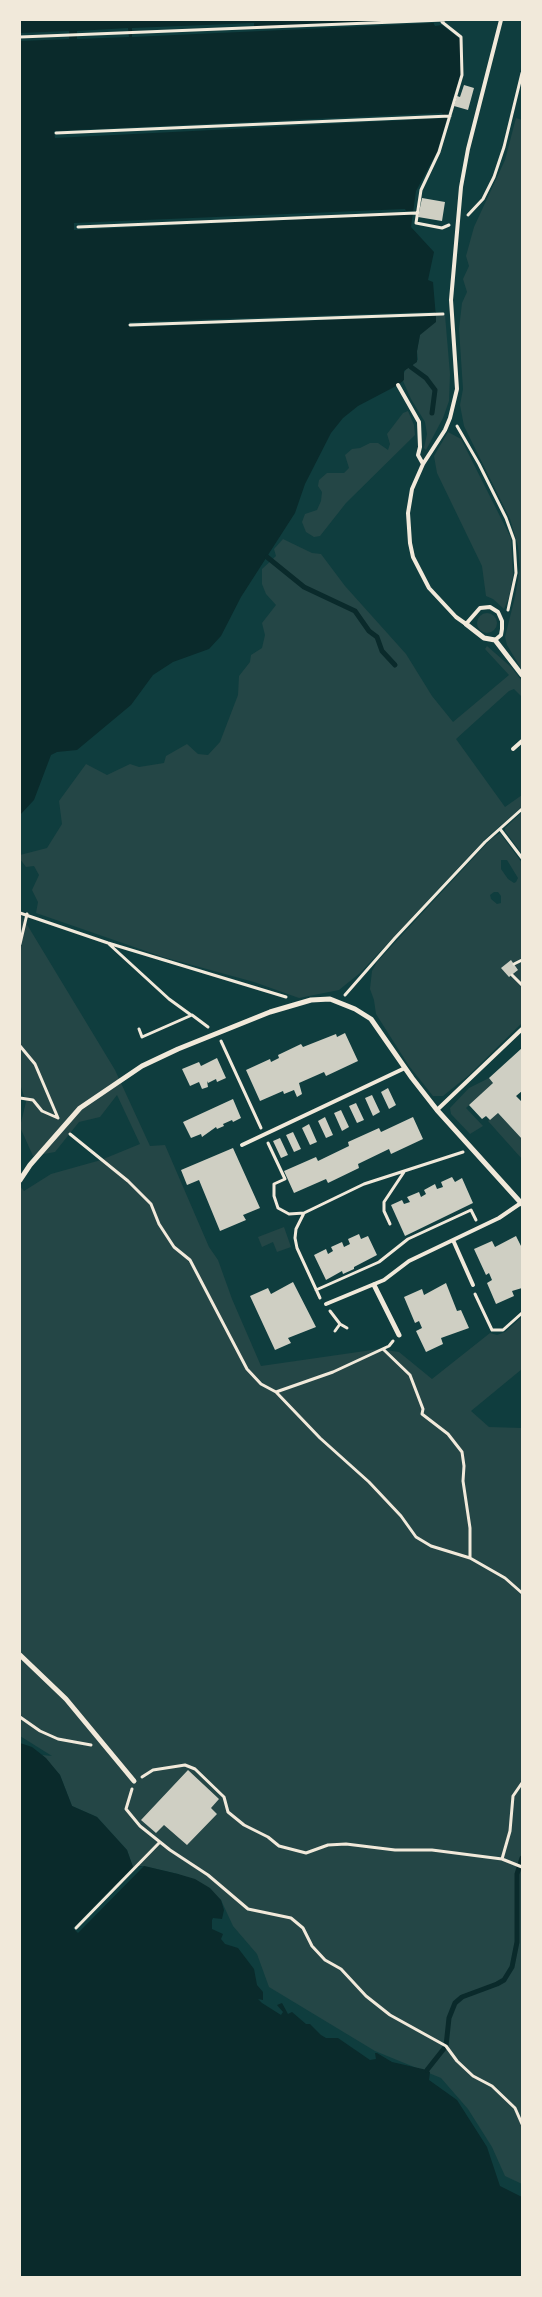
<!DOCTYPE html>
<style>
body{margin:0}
#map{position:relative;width:542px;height:2297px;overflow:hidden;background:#0f3d3e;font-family:"Roboto Condensed",sans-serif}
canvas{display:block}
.frame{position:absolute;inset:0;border:21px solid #f1e9da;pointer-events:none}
</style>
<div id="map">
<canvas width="542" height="2297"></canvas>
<div class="frame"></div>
</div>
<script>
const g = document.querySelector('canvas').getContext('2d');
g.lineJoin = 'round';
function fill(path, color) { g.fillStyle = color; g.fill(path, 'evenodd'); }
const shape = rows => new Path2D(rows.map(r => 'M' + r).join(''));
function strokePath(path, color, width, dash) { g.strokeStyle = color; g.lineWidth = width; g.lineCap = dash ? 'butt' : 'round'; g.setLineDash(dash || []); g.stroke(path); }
fill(shape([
 [516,118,522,120,522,670,507,645,505,637,515,597,520,568,518,546,510,519,464,426,460,405,463,389,459,329,462,303,467,292,463,279,469,266,466,256,474,227,505,160],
 [445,315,450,374,449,401,443,418,426,450,424,448,427,434,425,422,411,399,403,381,403,375,406,369,418,360,417,351,420,334,436,318,435,316],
 [408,411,414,425,415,435,346,503,320,536,314,537,306,532,302,522,305,514,317,510,321,501,322,492,318,486,319,480,327,473,344,473,349,468,345,455,352,449,360,448,370,443,378,443,388,450,390,444,387,434,403,413],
 [448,432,461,439,511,538,513,575,509,597,504,609,493,599,486,596,482,566,437,473,434,456],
 [283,539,312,553,321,554,345,586,406,654,432,696,453,722,509,675,485,649,487,646,511,667,522,681,522,697,514,689,509,691,456,739,505,807,522,795,522,807,485,839,360,973,339,990,299,998,254,982,163,957,36,913,38,902,32,890,39,875,34,866,26,867,20,859,20,855,47,848,62,824,59,801,86,764,107,775,130,764,139,767,164,763,166,756,187,744,198,754,208,755,220,742,238,695,239,676,250,662,251,655,262,648,265,635,262,623,276,605,266,594,262,584,262,569,276,556,274,549],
 '477 623a10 10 0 1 1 20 0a10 10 0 1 1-20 0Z',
 [522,812,522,854,505,831,505,828],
 [500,833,522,863,522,1023,469,1075,443,1096,433,1096,409,1066,376,1014,374,1000,370,989,372,971,377,962,491,839],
 [501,860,507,860,518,878,516,882,514,883,508,879,501,869],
 [494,892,498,892,501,896,501,903,497,904,491,899,490,895],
 [20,913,115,1070,150,1146,165,1145,209,1247,218,1260,232,1299,261,1366,379,1349,399,1352,432,1379,490,1333,497,1335,505,1332,522,1317,522,1369,471,1411,489,1427,522,1428,522,2184,505,2176,492,2147,468,2109,441,2078,375,2051,269,1987,257,1954,233,1926,221,1900,178,1874,144,1866,133,1867,127,1850,97,1817,72,1806,60,1775,42,1755,52,1756,20,1736,20,1186,24,1191,51,1174,101,1160,140,1144,117,1095,100,1117,79,1122,55,1152,33,1156,20,1127,26,1102,20,1084],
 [489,1078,493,1083,466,1108,483,1126,470,1134,451,1114,450,1108,469,1088],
 [498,1113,522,1139,522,1159,488,1121],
 [284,1227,291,1247,277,1252,273,1242,262,1247,258,1237]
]), '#244646');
fill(shape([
 [20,20,432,20,435,26,442,25,460,39,461,72,437,152,416,191,411,227,434,252,428,280,433,282,436,318,436,322,420,335,417,351,417,362,404,371,404,380,398,385,358,406,343,418,331,433,305,484,295,513,241,597,221,636,209,649,173,662,153,675,131,705,77,750,57,752,51,755,34,800,20,815],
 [20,1743,32,1747,46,1758,60,1775,72,1806,97,1817,127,1850,133,1867,144,1866,178,1874,195,1879,210,1888,221,1900,224,1910,222,1919,213,1918,212,1920,212,1929,223,1934,221,1939,225,1944,238,1948,254,1969,257,1985,263,1992,263,2000,258,1999,262,2003,281,2015,283,2012,277,2005,282,2003,288,2014,292,2012,306,2024,310,2024,321,2035,326,2038,338,2038,370,2060,376,2059,375,2053,377,2053,392,2062,427,2070,430,2072,429,2080,457,2100,487,2147,500,2186,522,2197,522,2277,20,2277]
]), '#0a2a2b');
fill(shape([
 [402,20,432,20,434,23,132,37,132,28,254,23,254,27],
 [128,28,129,37,77,39,77,31],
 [69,31,69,39,20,41,20,33],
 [442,113,443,115,449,115,448,118,55,138,54,131],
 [405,209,406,211,413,211,413,214,74,230,74,223],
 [427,312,435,312,435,316,129,327,129,322],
 [144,1866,78,1933,73,1928,133,1867]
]), '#0f3d3e');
strokePath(shape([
 [411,367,426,378,435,390,432,413],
 [267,557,304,587,355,611,369,631,377,637,382,651,395,665],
 [427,2070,446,2046,449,2018,455,2003,462,1997,497,1984,504,1980,512,1967,517,1942,517,1874,522,1858]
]), '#0a2a2b', 5);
fill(shape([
 [464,85,474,88,468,110,454,106,457,96,460,97],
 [422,198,445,202,442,221,418,217],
 [511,960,518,970,509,977,501,968],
 [345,1033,358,1061,326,1076,324,1072,299,1083,302,1094,297,1097,294,1090,284,1094,283,1091,260,1101,246,1070,270,1059,271,1062,279,1058,278,1055,301,1044,303,1047,336,1034,337,1037],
 [522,1048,522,1091,516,1096,522,1102,522,1139,498,1113,490,1120,486,1116,482,1119,469,1105,493,1083,489,1078],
 [217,1058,226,1078,217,1082,216,1079,208,1083,207,1081,208,1087,202,1089,199,1082,190,1086,182,1069,199,1062,201,1066],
 [388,1088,396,1105,389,1109,381,1092],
 [372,1095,380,1112,373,1116,365,1098],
 [233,1099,241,1118,233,1122,232,1120,223,1124,224,1126,217,1129,216,1127,202,1137,201,1134,191,1138,183,1122],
 [356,1103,364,1120,357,1123,349,1106],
 [341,1110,349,1127,342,1131,334,1113],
 [325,1117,333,1135,326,1138,318,1121],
 [413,1117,423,1139,391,1154,389,1149,358,1164,359,1168,328,1183,326,1179,294,1193,284,1171,316,1157,318,1161,349,1146,348,1142,379,1128,381,1132],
 [309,1124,317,1142,310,1145,302,1128],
 [293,1132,301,1149,294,1152,286,1135],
 [280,1138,288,1155,281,1158,273,1141],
 [233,1148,260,1208,243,1215,246,1220,220,1231,199,1180,187,1185,181,1170],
 [452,1177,455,1182,462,1178,473,1203,405,1236,391,1205,402,1200,404,1204,410,1202,407,1197,419,1192,421,1197,426,1194,424,1190,435,1184,437,1189,443,1187,441,1182],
 [359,1234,361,1239,368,1236,377,1255,354,1267,354,1269,343,1274,342,1271,326,1280,314,1255,326,1249,328,1254,333,1251,331,1247,342,1242,344,1247,350,1244,348,1239],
 [516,1236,522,1248,522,1288,512,1291,514,1296,496,1304,487,1283,492,1280,489,1273,486,1275,474,1249,492,1241,495,1247],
 [293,1282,316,1327,288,1338,291,1343,275,1350,250,1296,268,1288,271,1294],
 [446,1283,457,1311,461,1310,469,1328,441,1338,443,1344,426,1352,416,1331,422,1328,419,1321,415,1323,404,1297,422,1289,424,1295],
 [188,1770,219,1799,211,1808,217,1814,187,1845,164,1825,156,1833,141,1820]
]), '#cfcfc3');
strokePath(shape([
 [442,22,461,37,462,75,439,152,421,190,416,223,442,228,449,225],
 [20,37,444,20],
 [56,133,450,116],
 [468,215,483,199,494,177,504,147,522,73],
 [78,227,416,213],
 [130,325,443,314],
 [457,426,479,464,506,518,514,540,516,573,508,610],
 [500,829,522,858],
 [20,913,108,943,286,997],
 [20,944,27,914],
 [109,944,169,999,191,1015],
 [514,964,522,960],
 [512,975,522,985],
 [345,995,395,938,485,842,522,809],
 [139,1029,142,1037,192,1015,208,1027],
 [221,1041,261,1128],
 [20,1046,35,1064,58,1118],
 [20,1098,33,1100,42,1111,58,1118],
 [70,1134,128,1181,151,1204,159,1224,174,1247,190,1260,247,1369,261,1384,276,1392,333,1372,389,1346,393,1341],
 [268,1143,285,1179,274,1184,274,1196,278,1208,289,1214,304,1213],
 [390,1224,384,1211,384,1202,404,1172],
 [316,1290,379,1262,408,1239,471,1210,476,1220],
 [475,1294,492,1330,503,1330,522,1313],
 [320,1298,297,1248,295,1238,296,1229,304,1213,364,1184,463,1152],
 [330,1311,340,1324,335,1331],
 [340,1324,347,1328],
 [276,1392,320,1438,369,1482,401,1516,416,1537,431,1546,470,1558,470,1528,463,1481,464,1466,462,1452,448,1434,422,1414,423,1409,410,1375,383,1349],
 [470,1558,505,1578,522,1593],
 [20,1717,40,1731,58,1739,91,1745],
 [142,1777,153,1770,185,1765,195,1769,224,1797,228,1812,244,1825,268,1837,279,1846,306,1853,328,1845,346,1844,395,1850,432,1850,502,1859,522,1867],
 [132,1789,126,1809,140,1826,170,1850,208,1875,248,1909,291,1918,303,1928,312,1946,325,1960,341,1969,366,1996,390,2015,446,2046,457,2061,473,2076,492,2086,515,2108,522,2124],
 [502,1859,510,1831,513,1796,522,1783],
 [76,1928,160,1842]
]), '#f1e9da', 3);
strokePath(shape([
 [398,385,419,422,420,447,418,455,423,464],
 [495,640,501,635,502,629,502,621,498,612,490,607,480,608,466,624,456,617,429,588,413,557,410,543,408,513,412,489,423,464,445,430,450,418,457,389,451,300,461,187,468,149,501,20],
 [513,749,522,741],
 [437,1110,522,1029],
 [242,1145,405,1068],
 [453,1240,473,1285],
 [326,1304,384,1280,409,1261,499,1218,521,1203]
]), '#f1e9da', 4);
strokePath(shape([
 [466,624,484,638,495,640,522,675],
 [20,1180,30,1165,80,1108,142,1066,178,1049,270,1012,311,1000,330,999,355,1009,371,1019,412,1078,437,1110,522,1204],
 [374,1285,399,1335],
 [20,1655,66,1699,134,1781]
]), '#f1e9da', 5);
</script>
